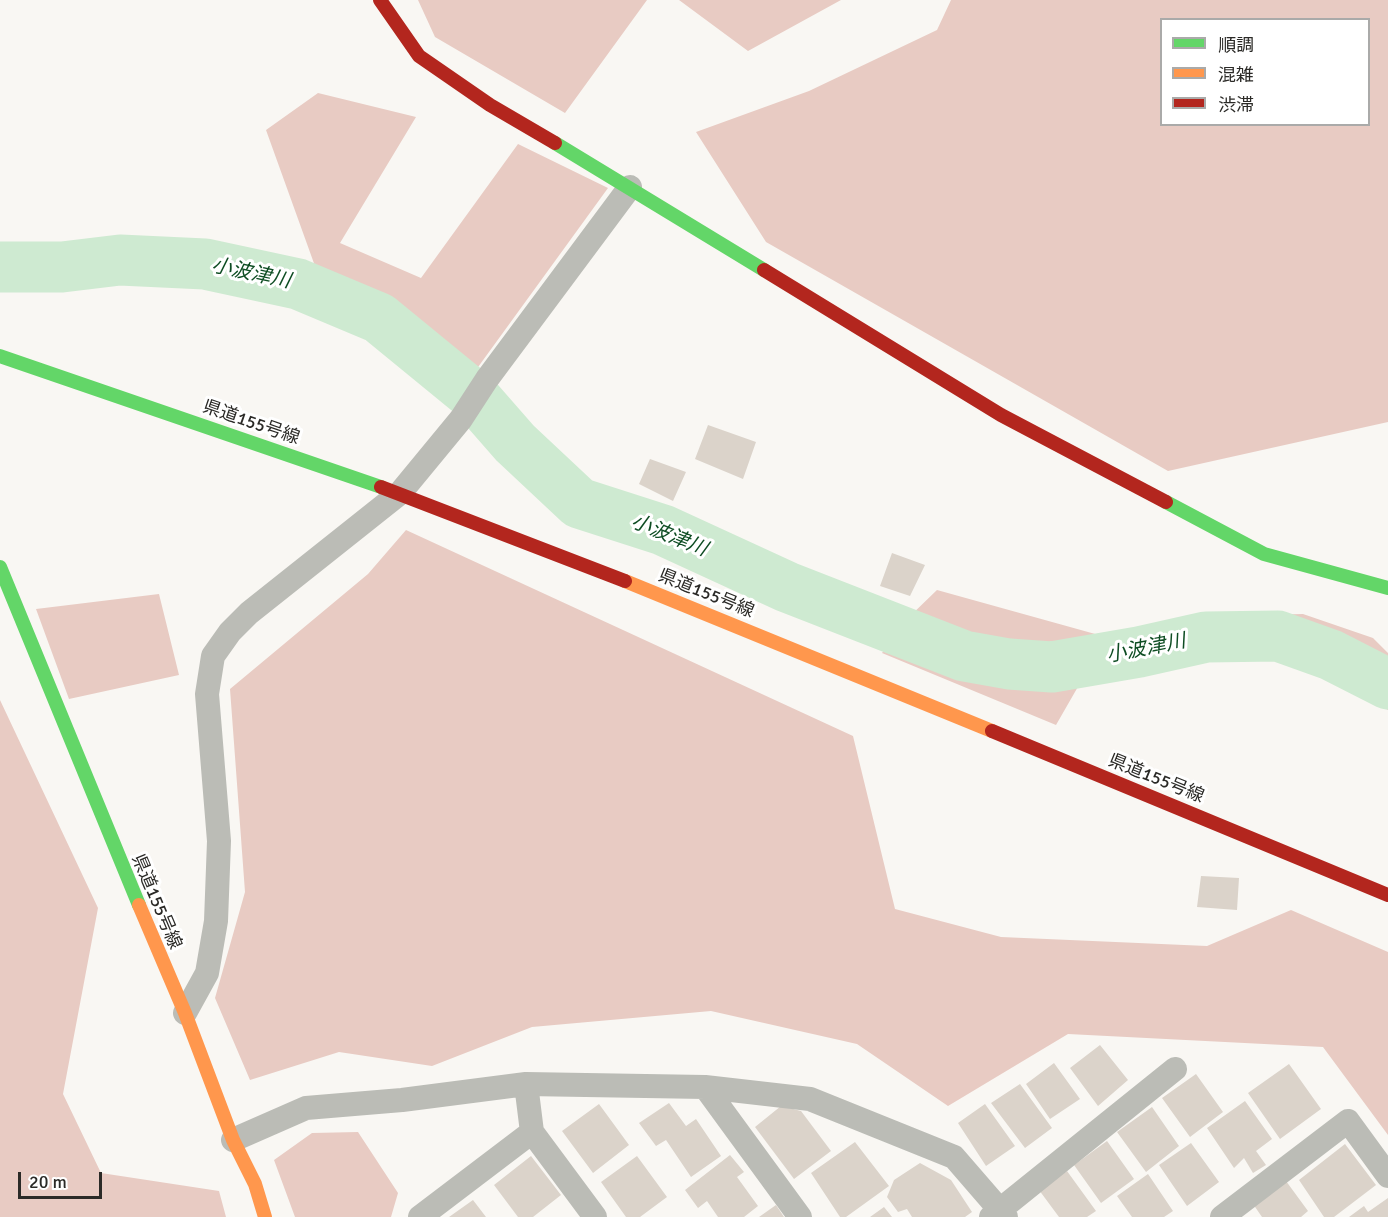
<!DOCTYPE html>
<meta charset="utf-8">
<style>
body{margin:0}
#map{position:relative;width:1388px;height:1217px;overflow:hidden;background:#f9f7f3;font-family:Signika,"Noto Sans JP",sans-serif}
canvas{display:block}
.legend{position:absolute;left:1160px;top:18px;width:210px;height:108px;box-sizing:border-box;background:#fff;border:2px solid #aaaaa9;margin:0;padding:8px 10px;list-style:none;font-size:18px;color:#2b2a27}
.legend li{display:flex;align-items:center;gap:12px;height:30px}
.legend b{width:30px;border:2px solid #aaaaa9}
.scale{position:absolute;left:18px;top:1172px;width:84px;height:27px;box-sizing:border-box;border:3px solid #2b2a27;border-top:0;padding-left:8px;font-size:18px;line-height:21px;white-space:nowrap;color:#2b2a27;-webkit-text-stroke:4px #fff;paint-order:stroke}
</style>
<div id="map">
<canvas width="1388" height="1217"></canvas>
<ul class="legend">
<li><b style="height:8px;background:#63d668"></b>順調</li>
<li><b style="height:8px;background:#ff974d"></b>混雑</li>
<li><b style="height:8px;background:#b3261e"></b>渋滞</li>
</ul>
<div class="scale">20 m</div>
</div>
<script>
const g = document.querySelector('canvas').getContext('2d');
g.lineJoin = 'round';
function fill(path, color) { g.fillStyle = color; g.fill(path, 'evenodd'); }
const shape = rows => new Path2D(rows.map(r => 'M' + r).join(''));
function strokePath(path, color, width, dash) { g.strokeStyle = color; g.lineWidth = width; g.lineCap = dash ? 'butt' : 'round'; g.setLineDash(dash || []); g.stroke(path); }
function label(font, color, halo, rows, align = 'center') {
  g.font = font + ' Signika,"Noto Sans JP",sans-serif'; g.lineWidth = 6; g.setLineDash([]); g.textBaseline = 'middle'; g.strokeStyle = halo; g.fillStyle = color; for (const [text, x, y, turn = 0] of rows) {
    g.save(); g.translate(x, y); g.rotate((+turn || 0) * Math.PI / 180); g.textAlign = isNaN(turn) ? turn : align; if (halo) g.strokeText(text, 0, 0); g.fillText(text, 0, 0); g.restore();
  }
}
fill(shape([
 [418,0,647,0,565,113,435,37],
 [679,0,841,0,748,51],
 [951,0,1388,0,1388,422,1168,471,766,242,696,132,809,91,937,30],
 [1162,20,1368,20,1368,124,1162,124],
 [318,93,416,117,340,243,421,278,518,144,608,188,473,374,389,310,320,280,266,130],
 [406,530,853,736,895,909,1001,937,1207,946,1291,910,1388,952,1388,1135,1323,1047,1068,1034,948,1106,857,1044,711,1011,532,1027,432,1066,339,1052,250,1080,215,998,245,892,230,689,368,574],
 [937,590,1106,637,1216,616,1303,614,1373,638,1388,653,1388,710,1320,667,1263,649,1083,678,1056,725,882,653,907,619],
 [159,594,179,675,69,699,36,609],
 [0,700,98,908,63,1094,101,1173,219,1191,226,1217,0,1217],
 [358,1132,398,1193,391,1217,295,1217,274,1160,312,1133]
]), '#e8cbc3');
strokePath(shape([
 [0,267,62,267,120,260,205,264,298,284,379,318,473,395,515,443,579,503,663,530,787,587,964,656,1009,664,1052,667,1139,652,1206,637,1278,636,1331,655,1388,684]
]), '#ceead1', 51);
fill(shape([
 [708,425,756,442,743,479,695,459],
 [650,459,686,472,673,501,639,484],
 [892,553,925,565,910,596,880,586],
 [1201,876,1239,878,1237,910,1197,907],
 [1100,1045,1128,1080,1098,1106,1070,1068],
 [1054,1063,1080,1099,1050,1119,1026,1084],
 [1289,1064,1321,1109,1280,1139,1248,1093],
 [1196,1074,1223,1112,1190,1137,1162,1098],
 [1020,1084,1052,1128,1025,1148,991,1103],
 [1245,1101,1272,1139,1256,1151,1266,1165,1253,1173,1244,1158,1234,1168,1207,1128],
 [669,1103,686,1126,696,1119,721,1156,691,1177,666,1140,656,1146,639,1123],
 [599,1104,629,1145,593,1173,562,1131],
 [985,1104,1015,1146,986,1166,958,1123],
 [781,1106,801,1111,831,1151,794,1179,755,1127],
 [1152,1107,1179,1146,1146,1172,1117,1132],
 [1107,1141,1134,1179,1101,1203,1074,1165],
 [855,1142,889,1186,846,1217,840,1217,811,1173],
 [1191,1143,1219,1182,1187,1206,1159,1165],
 [1345,1144,1376,1185,1334,1217,1324,1217,1299,1180],
 [730,1155,744,1172,737,1177,758,1206,744,1217,718,1217,707,1201,698,1208,685,1190],
 [531,1156,561,1195,533,1217,518,1217,494,1185],
 [637,1156,667,1197,640,1217,626,1217,601,1182],
 [920,1163,951,1180,972,1212,965,1217,912,1217,907,1209,898,1212,887,1197,894,1180],
 [1067,1171,1096,1211,1087,1217,1059,1217,1039,1190],
 [1148,1174,1173,1211,1164,1217,1132,1217,1117,1196],
 [1286,1181,1308,1211,1301,1217,1262,1217,1253,1204],
 [1388,1198,1388,1217,1349,1217,1364,1206,1368,1212],
 [473,1200,486,1217,449,1217],
 [776,1205,784,1217,759,1217],
 [884,1207,892,1217,870,1217]
]), '#dbd3ca');
strokePath(shape([
 [185,1013,207,973,216,921,219,841,207,694,213,656,230,632,249,613,400,493,461,419,487,379,630,187],
 [526,1084,532,1132,595,1217],
 [705,1087,800,1217],
 [233,1140,306,1108,402,1100,526,1084,705,1087,810,1099,954,1157,1006,1217],
 [420,1217,532,1132],
 [991,1217,1175,1069],
 [1222,1217,1348,1121,1388,1176]
]), '#bbbcb6', 24);
strokePath(shape([
 [555,143,764,270],
 [0,356,381,487],
 [1166,502,1264,554,1388,588],
 [0,567,139,905]
]), '#63d668', 14);
strokePath(shape([
 [625,581,992,731],
 [139,905,185,1013,233,1140,255,1184,265,1217]
]), '#ff974d', 14);
strokePath(shape([
 [380,0,419,56,490,105,555,143],
 [764,270,1001,415,1166,502],
 [381,487,625,581],
 [992,731,1388,895]
]), '#b3261e', 14);
label('18px', '#2b2a27', '#fff', [
 ["県道155号線",251,423,19],
 ["県道155号線",706,594,22],
 ["県道155号線",1156,779,22],
 ["県道155号線",156,902,67]
]);
label('italic 20px', '#0e4d23', '#fff', [
 ["小波津川",251,274,12],
 ["小波津川",669,536,22],
 ["小波津川",1146,649,-11]
]);
</script>
